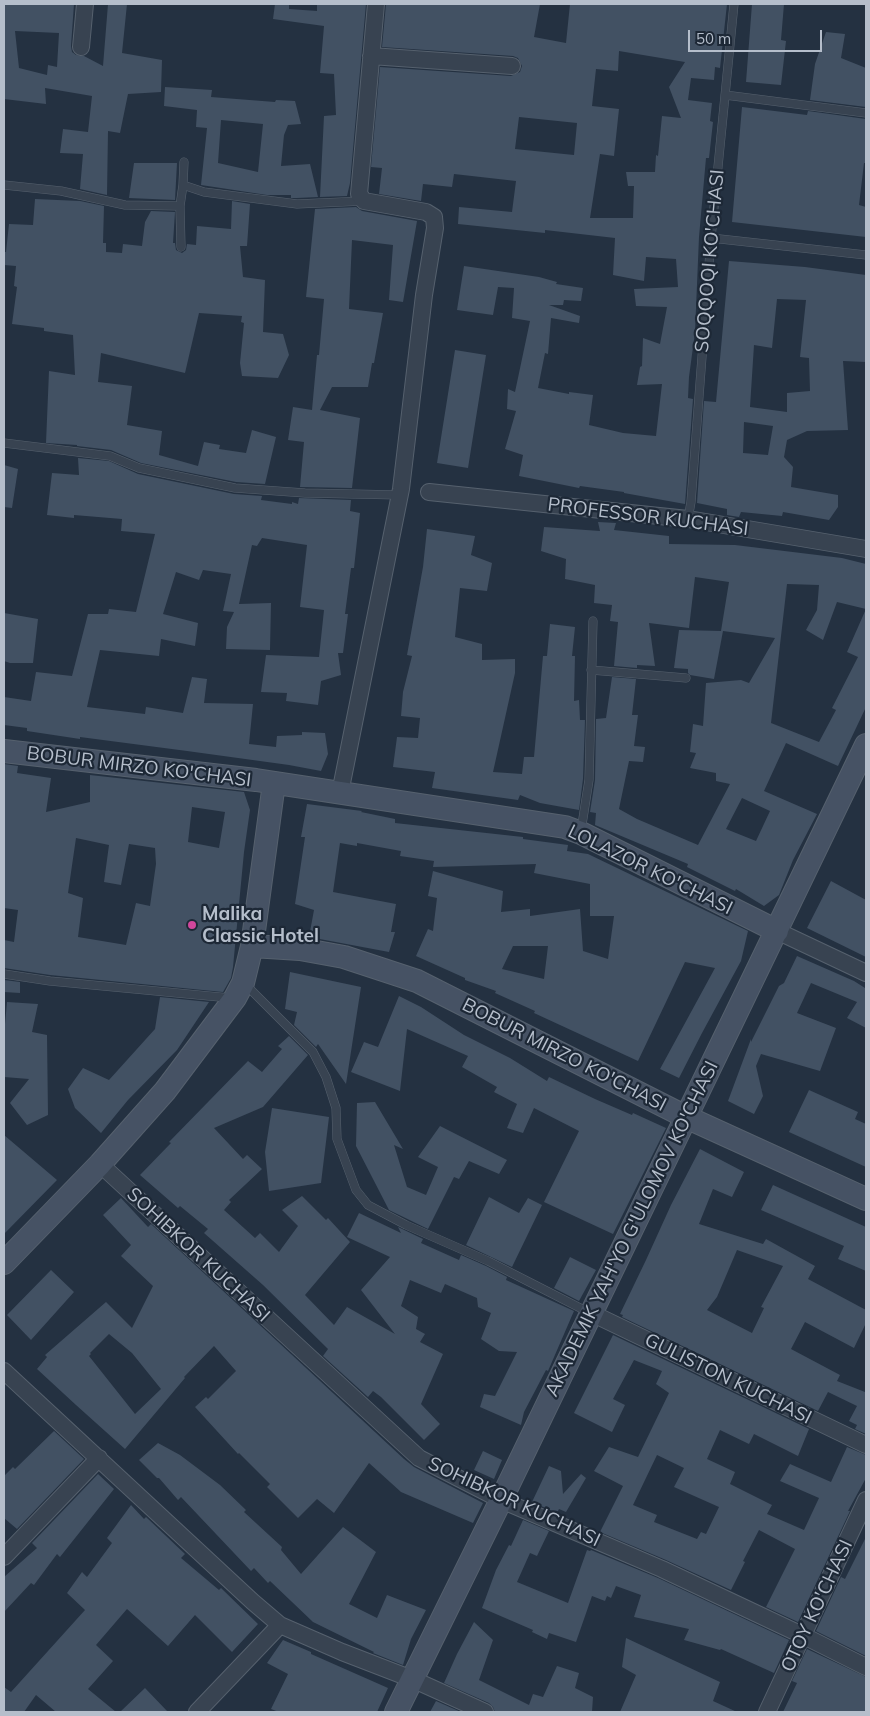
<!DOCTYPE html>
<style>
body{margin:0}
#map{position:relative;width:870px;height:1716px;overflow:hidden;background:#243141;font-family:Mulish,sans-serif}
canvas{display:block}
.frame{position:absolute;inset:0;border:5px solid #b5becb;pointer-events:none}
.scale{position:absolute;left:688px;top:30px;width:134px;height:22px;box-sizing:border-box;border:2px solid #b5becb;border-top:0;padding-left:6px;font-size:15px;line-height:18px;white-space:nowrap;color:#b5becb;-webkit-text-stroke:4px #1d2836;paint-order:stroke}
</style>
<div id="map">
<canvas width="870" height="1716"></canvas>
<div class="frame"></div>
<div class="scale">50 m</div>
</div>
<script>
const g = document.querySelector('canvas').getContext('2d');
g.lineJoin = 'round';
function fill(path, color) { g.fillStyle = color; g.fill(path, 'evenodd'); }
const shape = rows => new Path2D(rows.map(r => 'M' + r).join(''));
function strokePath(path, color, width, dash) { g.strokeStyle = color; g.lineWidth = width; g.lineCap = dash ? 'butt' : 'round'; g.setLineDash(dash || []); g.stroke(path); }
function label(font, color, halo, rows, align = 'center') {
  g.font = font + ' Mulish,sans-serif'; g.lineWidth = 4.5; g.setLineDash([]); g.textBaseline = 'middle'; g.strokeStyle = halo; g.fillStyle = color; for (const [text, x, y, turn = 0] of rows) {
    g.save(); g.translate(x, y); g.rotate((+turn || 0) * Math.PI / 180); g.textAlign = isNaN(turn) ? turn : align; if (halo) g.strokeText(text, 0, 0); g.fillText(text, 0, 0); g.restore();
  }
}
fill(shape([
 [4,4,74,4,71,46,72,52,76,55,84,56,103,66,108,4,127,4,122,53,162,60,161,92,128,94,120,133,108,131,107,195,80,189,83,154,60,153,63,129,88,132,92,96,45,88,46,104,4,99],
 [15,31,59,33,57,67,48,65,47,75,19,68],
 [275,4,289,4,289,9,317,11,317,4,366,4,350,183,347,196,320,197,324,116,336,115,334,74,320,73,324,26,273,19],
 [386,4,540,4,534,37,566,43,570,4,727,4,720,68,715,67,714,80,691,78,688,100,712,103,710,121,713,122,709,158,706,158,699,237,695,332,689,377,688,398,693,399,685,504,624,493,624,492,580,486,579,488,519,476,523,455,505,449,516,411,507,409,508,389,515,392,530,321,512,318,514,288,498,287,493,315,457,310,464,266,539,277,557,282,556,284,583,288,581,301,564,300,563,305,549,305,580,316,579,323,551,318,548,354,545,353,538,388,569,394,569,392,593,395,589,425,623,433,656,436,662,384,637,385,640,367,642,366,643,338,660,344,667,307,636,306,634,289,678,287,676,259,646,257,644,281,613,275,615,238,545,230,545,233,458,224,459,207,512,212,516,181,454,174,452,187,423,184,421,201,379,194,382,168,371,167,380,67,511,76,520,72,522,66,518,58,513,56,382,47],
 [619,51,685,62,669,87,681,118,662,116,658,156,656,155,655,172,626,172,628,186,634,186,633,218,590,218,600,154,614,156,619,109,592,106,596,69,618,71],
 [519,117,577,123,574,155,515,149],
 [752,4,784,4,781,40,786,41,781,85,746,82],
 [826,32,845,34,841,58,866,68,866,107,810,100,815,64],
 [165,87,212,90,211,97,275,102,276,100,295,101,301,124,288,125,284,135,281,166,310,164,318,197,297,198,291,198,291,195,267,195,201,185,207,128,196,127,197,110,164,106],
 [221,120,263,124,258,172,218,163],
 [742,107,807,115,808,111,866,119,866,163,864,163,859,205,866,207,866,237,732,222],
 [134,163,177,163,175,200,129,198],
 [35,199,80,201,104,206,103,243,106,243,106,252,122,253,123,244,142,246,145,222,151,211,175,212,173,243,175,243,176,250,182,253,186,250,187,244,196,245,197,226,231,229,232,201,250,204,247,246,240,246,243,277,265,280,263,332,283,334,289,355,278,378,242,376,240,363,244,323,241,322,242,316,199,313,185,373,101,353,98,382,132,386,127,425,162,431,159,455,198,466,204,442,220,445,219,449,246,453,252,430,276,437,265,484,236,482,141,463,111,450,77,446,77,445,46,443,49,371,75,375,73,335,44,331,44,328,12,324,17,287,14,286,16,266,4,265,4,252,6,252,9,224,33,225],
 [356,207,362,211,417,221,403,302,389,300,393,245,352,240,349,309,383,313,374,363,372,363,368,387,332,387,320,410,360,418,352,488,300,487,304,442,288,440,293,407,312,410,317,355,319,355,324,299,306,297,315,209],
 [729,261,805,267,866,275,866,362,843,361,848,430,807,431,787,440,784,457,793,467,791,487,838,495,838,507,829,520,783,512,782,516,741,512,739,517,727,515,727,509,697,503,704,401,716,402],
 [777,299,806,300,800,357,809,358,810,391,787,393,787,412,750,407,754,345,772,348],
 [744,422,773,426,768,455,743,453],
 [455,350,486,355,468,468,437,463],
 [78,458,109,461,138,474,234,494,262,496,261,500,292,504,292,502,298,504,299,498,351,500,350,511,360,513,354,568,351,568,345,614,348,614,343,653,338,653,341,675,321,681,318,705,286,701,287,693,261,692,266,655,319,657,324,610,300,607,307,545,262,538,257,546,252,545,239,604,271,603,270,650,226,649,227,627,234,612,223,611,231,574,203,570,199,580,176,572,163,614,198,623,195,646,161,639,159,656,100,650,87,707,145,714,146,707,183,713,192,677,207,679,204,703,253,704,249,744,276,747,277,736,302,735,302,732,325,733,328,754,321,771,289,765,187,751,80,737,80,739,27,731,27,728,4,725,4,697,31,701,36,672,72,676,88,614,108,614,109,609,136,612,155,534,121,531,122,519,74,515,74,518,47,515,52,473,79,475],
 [4,465,18,469,12,508,4,507],
 [598,522,616,523,614,530,669,536,669,544,735,545,842,558,866,564,866,707,838,766,786,743,764,791,817,814,793,860,779,895,764,906,736,889,735,891,687,867,688,864,595,825,596,813,590,812,595,780,596,719,606,718,612,677,636,679,632,715,638,715,634,746,645,747,643,762,629,761,619,809,637,819,698,845,730,784,716,781,716,773,690,768,696,753,690,752,693,724,703,726,706,683,741,680,749,683,775,638,723,631,714,679,690,675,688,673,688,669,674,668,679,630,721,631,729,582,695,577,689,628,649,623,655,666,637,665,637,668,614,666,618,622,610,621,612,605,594,603,595,585,565,579,566,559,541,551,544,527,600,531],
 [787,584,819,585,817,610,806,630,823,640,837,602,866,609,847,652,858,657,832,708,836,710,819,742,771,723],
 [742,798,770,811,756,841,726,829],
 [427,529,475,536,471,555,492,563,487,591,460,588,455,637,482,644,482,660,515,659,515,673,493,772,522,774,524,757,534,757,543,656,547,656,550,624,575,627,572,656,575,656,574,701,579,700,580,720,585,720,583,779,579,810,540,803,520,795,518,800,432,788,435,772,393,767,397,737,418,738,420,718,401,716,403,692,412,656,407,655,423,567],
 [4,613,38,619,33,663,10,663,4,661],
 [4,764,18,766,17,773,51,778,46,812,90,802,90,775,244,792,250,810,244,852,233,967,231,978,223,992,50,975,4,968,4,940,14,942,18,910,4,908],
 [192,807,225,812,219,848,188,842],
 [76,838,109,845,104,882,121,885,129,844,155,848,156,864,150,906,136,903,126,945,78,937,83,898,68,893],
 [307,804,362,811,361,812,395,819,395,823,523,837,523,839,568,845,567,851,588,854,748,931,741,961,702,1033,679,1078,660,1069,715,968,685,962,638,1061,534,1013,535,1011,495,993,496,991,465,980,465,978,416,956,428,929,433,931,437,898,428,896,433,871,503,891,501,912,530,909,530,916,580,909,583,951,608,959,614,916,590,916,590,884,534,873,536,864,433,867,434,861,400,856,401,851,357,843,357,846,340,843,333,892,396,904,391,932,395,932,389,952,309,937,314,910,295,904,305,837,301,837],
 [513,946,548,946,544,979,502,969],
 [831,881,866,900,866,957,807,928],
 [797,956,854,981,865,988,866,986,866,1028,847,1018,857,1002,811,983,797,1013,836,1028,820,1071,761,1054,756,1066,763,1096,754,1114,728,1101,751,1039,751,1042,779,986,784,983],
 [290,972,361,987,346,1084,318,1044,316,1047,294,1025,297,1012,285,1009],
 [4,980,20,982,20,993,4,992],
 [399,996,421,1007,464,1035,510,1058,547,1081,549,1077,595,1099,632,1115,633,1113,666,1128,613,1234,544,1202,579,1131,534,1108,523,1133,507,1128,517,1104,494,1092,497,1087,462,1067,468,1056,407,1029,400,1091,351,1072,364,1042,378,1047],
 [160,997,209,1002,177,1050,128,1100,101,1133,75,1108,68,1089,83,1068,109,1080,155,1029],
 [7,1002,38,1004,32,1032,47,1035,48,1115,27,1125,10,1103,29,1079,4,1077,4,1023,5,1024],
 [289,1036,308,1055,263,1107,214,1128,243,1159,247,1155,262,1169,229,1200,231,1202,224,1210,255,1238,260,1233,279,1252,298,1226,282,1210,302,1196,326,1220,328,1218,350,1242,305,1295,334,1325,347,1307,395,1334,361,1290,390,1257,347,1237,359,1213,401,1233,398,1227,423,1239,421,1243,459,1260,461,1255,486,1266,507,1277,506,1280,574,1311,548,1371,546,1370,524,1412,521,1425,480,1407,484,1394,495,1396,517,1352,499,1351,481,1339,491,1313,478,1307,477,1298,445,1284,441,1293,410,1280,401,1306,418,1317,416,1329,425,1334,420,1342,443,1354,421,1404,440,1424,424,1440,381,1397,373,1391,368,1397,323,1356,328,1349,263,1285,204,1233,208,1229,180,1206,178,1208,140,1175,171,1143,169,1142,248,1061,262,1072,282,1049,278,1046],
 [809,1090,858,1112,855,1119,866,1124,866,1167,789,1132],
 [375,1102,403,1149,394,1145,407,1187,426,1195,438,1167,418,1157,440,1126,507,1160,499,1174,469,1161,459,1179,454,1177,428,1229,389,1210,356,1146,357,1103],
 [272,1108,329,1117,321,1183,269,1191,265,1152],
 [4,1135,57,1180,4,1234],
 [700,1149,744,1172,732,1197,713,1189,699,1224,763,1244,766,1239,815,1266,808,1279,866,1310,866,1323,854,1348,805,1322,791,1349,840,1375,837,1381,865,1392,866,1390,866,1434,855,1429,857,1425,849,1421,857,1406,828,1392,818,1411,622,1317,623,1315,620,1314,646,1260,671,1205],
 [737,1250,783,1266,761,1307,764,1308,752,1333,707,1310,717,1297],
 [773,1185,866,1227,866,1271,838,1259,844,1246,761,1210],
 [489,1197,519,1213,528,1198,542,1205,512,1267,466,1245],
 [121,1198,148,1227,151,1224,404,1459,414,1467,483,1503,473,1523,401,1492,369,1463,334,1513,317,1499,298,1518,267,1487,270,1484,239,1453,238,1454,195,1407,206,1397,208,1399,236,1371,214,1346,184,1377,185,1378,125,1449,76,1405,37,1369,47,1357,45,1355,106,1302,132,1328,153,1286,121,1256,131,1245,103,1215],
 [109,1334,132,1353,161,1389,135,1414,89,1356,91,1354,90,1353],
 [570,1257,596,1270,579,1301,554,1288],
 [51,1270,74,1292,31,1340,7,1315],
 [613,1335,809,1429,798,1456,754,1434,749,1444,720,1430,707,1459,735,1472,730,1484,772,1505,767,1514,804,1530,819,1498,780,1481,790,1464,831,1482,847,1447,866,1455,866,1478,848,1511,850,1511,798,1622,766,1607,795,1549,759,1530,743,1561,745,1562,731,1590,666,1560,600,1532,623,1486,594,1471,609,1447,638,1457,669,1393,656,1384,662,1371,634,1360,613,1399,625,1405,612,1432,574,1413],
 [657,1455,684,1468,674,1487,719,1507,706,1534,701,1532,697,1539,654,1522,657,1515,633,1505],
 [54,1431,84,1459,17,1529,4,1518,4,1476,13,1467,15,1469],
 [158,1443,180,1455,220,1485,246,1510,244,1512,282,1547,281,1550,301,1574,343,1527,376,1552,349,1604,377,1618,387,1595,426,1610,411,1639,403,1665,373,1653,374,1652,313,1622,270,1581,268,1583,254,1568,251,1571,181,1497,178,1500,159,1478,157,1478,139,1460],
 [483,1451,502,1460,494,1479,474,1470],
 [549,1466,561,1471,563,1494,581,1474,586,1478,566,1512,559,1509,557,1513,532,1502],
 [98,1474,114,1489,60,1557,57,1554,34,1585,31,1583,4,1612,4,1577,37,1548,32,1543],
 [131,1505,144,1519,146,1517,185,1554,181,1558,219,1590,221,1588,258,1624,232,1652,195,1615,168,1646,127,1609,96,1645,113,1661,88,1689,116,1712,56,1712,36,1695,24,1712,4,1712,4,1687,11,1692,85,1610,67,1593,82,1572,87,1577,112,1543,107,1538],
 [523,1520,549,1531,537,1556,530,1553,517,1582,568,1603,587,1550,590,1551,591,1550,658,1578,789,1640,774,1673,721,1649,720,1650,684,1640,689,1629,634,1617,641,1595,616,1586,611,1598,607,1596,605,1601,592,1596,576,1642,549,1633,547,1639,532,1632,533,1630,482,1608,496,1570,509,1545,511,1546],
 [866,1537,866,1656,816,1631,841,1577,845,1579],
 [474,1622,493,1640,479,1680,529,1705,533,1694,543,1697,557,1666,579,1673,575,1688,593,1697,592,1712,495,1712,493,1707,489,1703,444,1683,457,1654],
 [626,1638,720,1682,713,1701,737,1712,620,1712,636,1675,622,1667],
 [283,1640,311,1652,311,1654,388,1688,377,1712,279,1712,271,1709,288,1674,267,1663],
 [807,1649,866,1677,866,1712,783,1712,797,1683,792,1681],
 [145,1688,168,1712,120,1712],
 [436,1701,461,1712,430,1712]
]), '#425163');
const lane = shape([
 [725,95,866,113],
 [4,185,61,191,125,205,180,206],
 [183,185,204,192,297,204,364,201],
 [711,238,866,255],
 [181,247,180,206,183,185,184,162],
 [4,443,110,456,139,468,235,488,305,493,400,495],
 [688,519,691,502,711,238,734,4],
 [591,670,686,678],
 [581,831,589,780,593,621],
 [4,974,50,981,230,998],
 [245,984,313,1052,326,1077,336,1108,337,1139,356,1190,368,1205,406,1225,488,1261,590,1313]
]);
const street = shape([
 [81,47,85,4],
 [371,56,512,66],
 [429,492,688,519,866,549],
 [340,793,401,489,424,295,435,228,434,217,426,212,364,201,359,194,376,4],
 [777,931,866,973],
 [100,1164,419,1458,501,1500,662,1569,804,1636,866,1667],
 [591,1313,866,1445],
 [4,1371,253,1602,280,1625,342,1652,412,1679,485,1712],
 [4,1557,99,1458],
 [197,1712,280,1625],
 [767,1712,866,1500]
]);
const secondary = shape([
 [4,751,256,780,565,827,581,833,777,931],
 [252,946,300,949,344,957,417,981,686,1117,866,1199],
 [4,1263,100,1164,165,1091,235,998,243,983,252,946,274,783],
 [396,1712,501,1500,866,745]
]);
strokePath(lane, '#56616e', 9);
strokePath(street, '#56616e', 18);
strokePath(secondary, '#56616e', 24);
strokePath(lane, '#384351', 8);
strokePath(street, '#384351', 16);
strokePath(secondary, '#465264', 22);
for (const [x, y, r, color] of [
 [192,925,5,"#d1479c"]
]) { const dot = new Path2D(); dot.arc(x, y, r, 0, 2 * Math.PI); g.fillStyle = color; g.fill(dot); strokePath(dot, '#1d2836', 2); }
label('19px', '#b5becb', '#1d2836', [
 ["SOQQOQI KO'CHASI",710,261,-85],
 ["PROFESSOR KUCHASI",648,517,7],
 ["BOBUR MIRZO KO'CHASI",139,767,7],
 ["LOLAZOR KO'CHASI",650,870,26],
 ["BOBUR MIRZO KO'CHASI",564,1055,27],
 ["AKADEMIK YAH'YO G'ULOMOV KO'CHASI",632,1229,-64],
 ["SOHIBKOR KUCHASI",198,1255,43],
 ["GULISTON KUCHASI",728,1379,26],
 ["SOHIBKOR KUCHASI",514,1502,25],
 ["OTOY KO'CHASI",817,1606,-65]
]);
label('bold 19px', '#b5becb', '#1d2836', [
 ["Malika",202,914],
 ["Classic Hotel",202,936]
], 'left');
</script>
